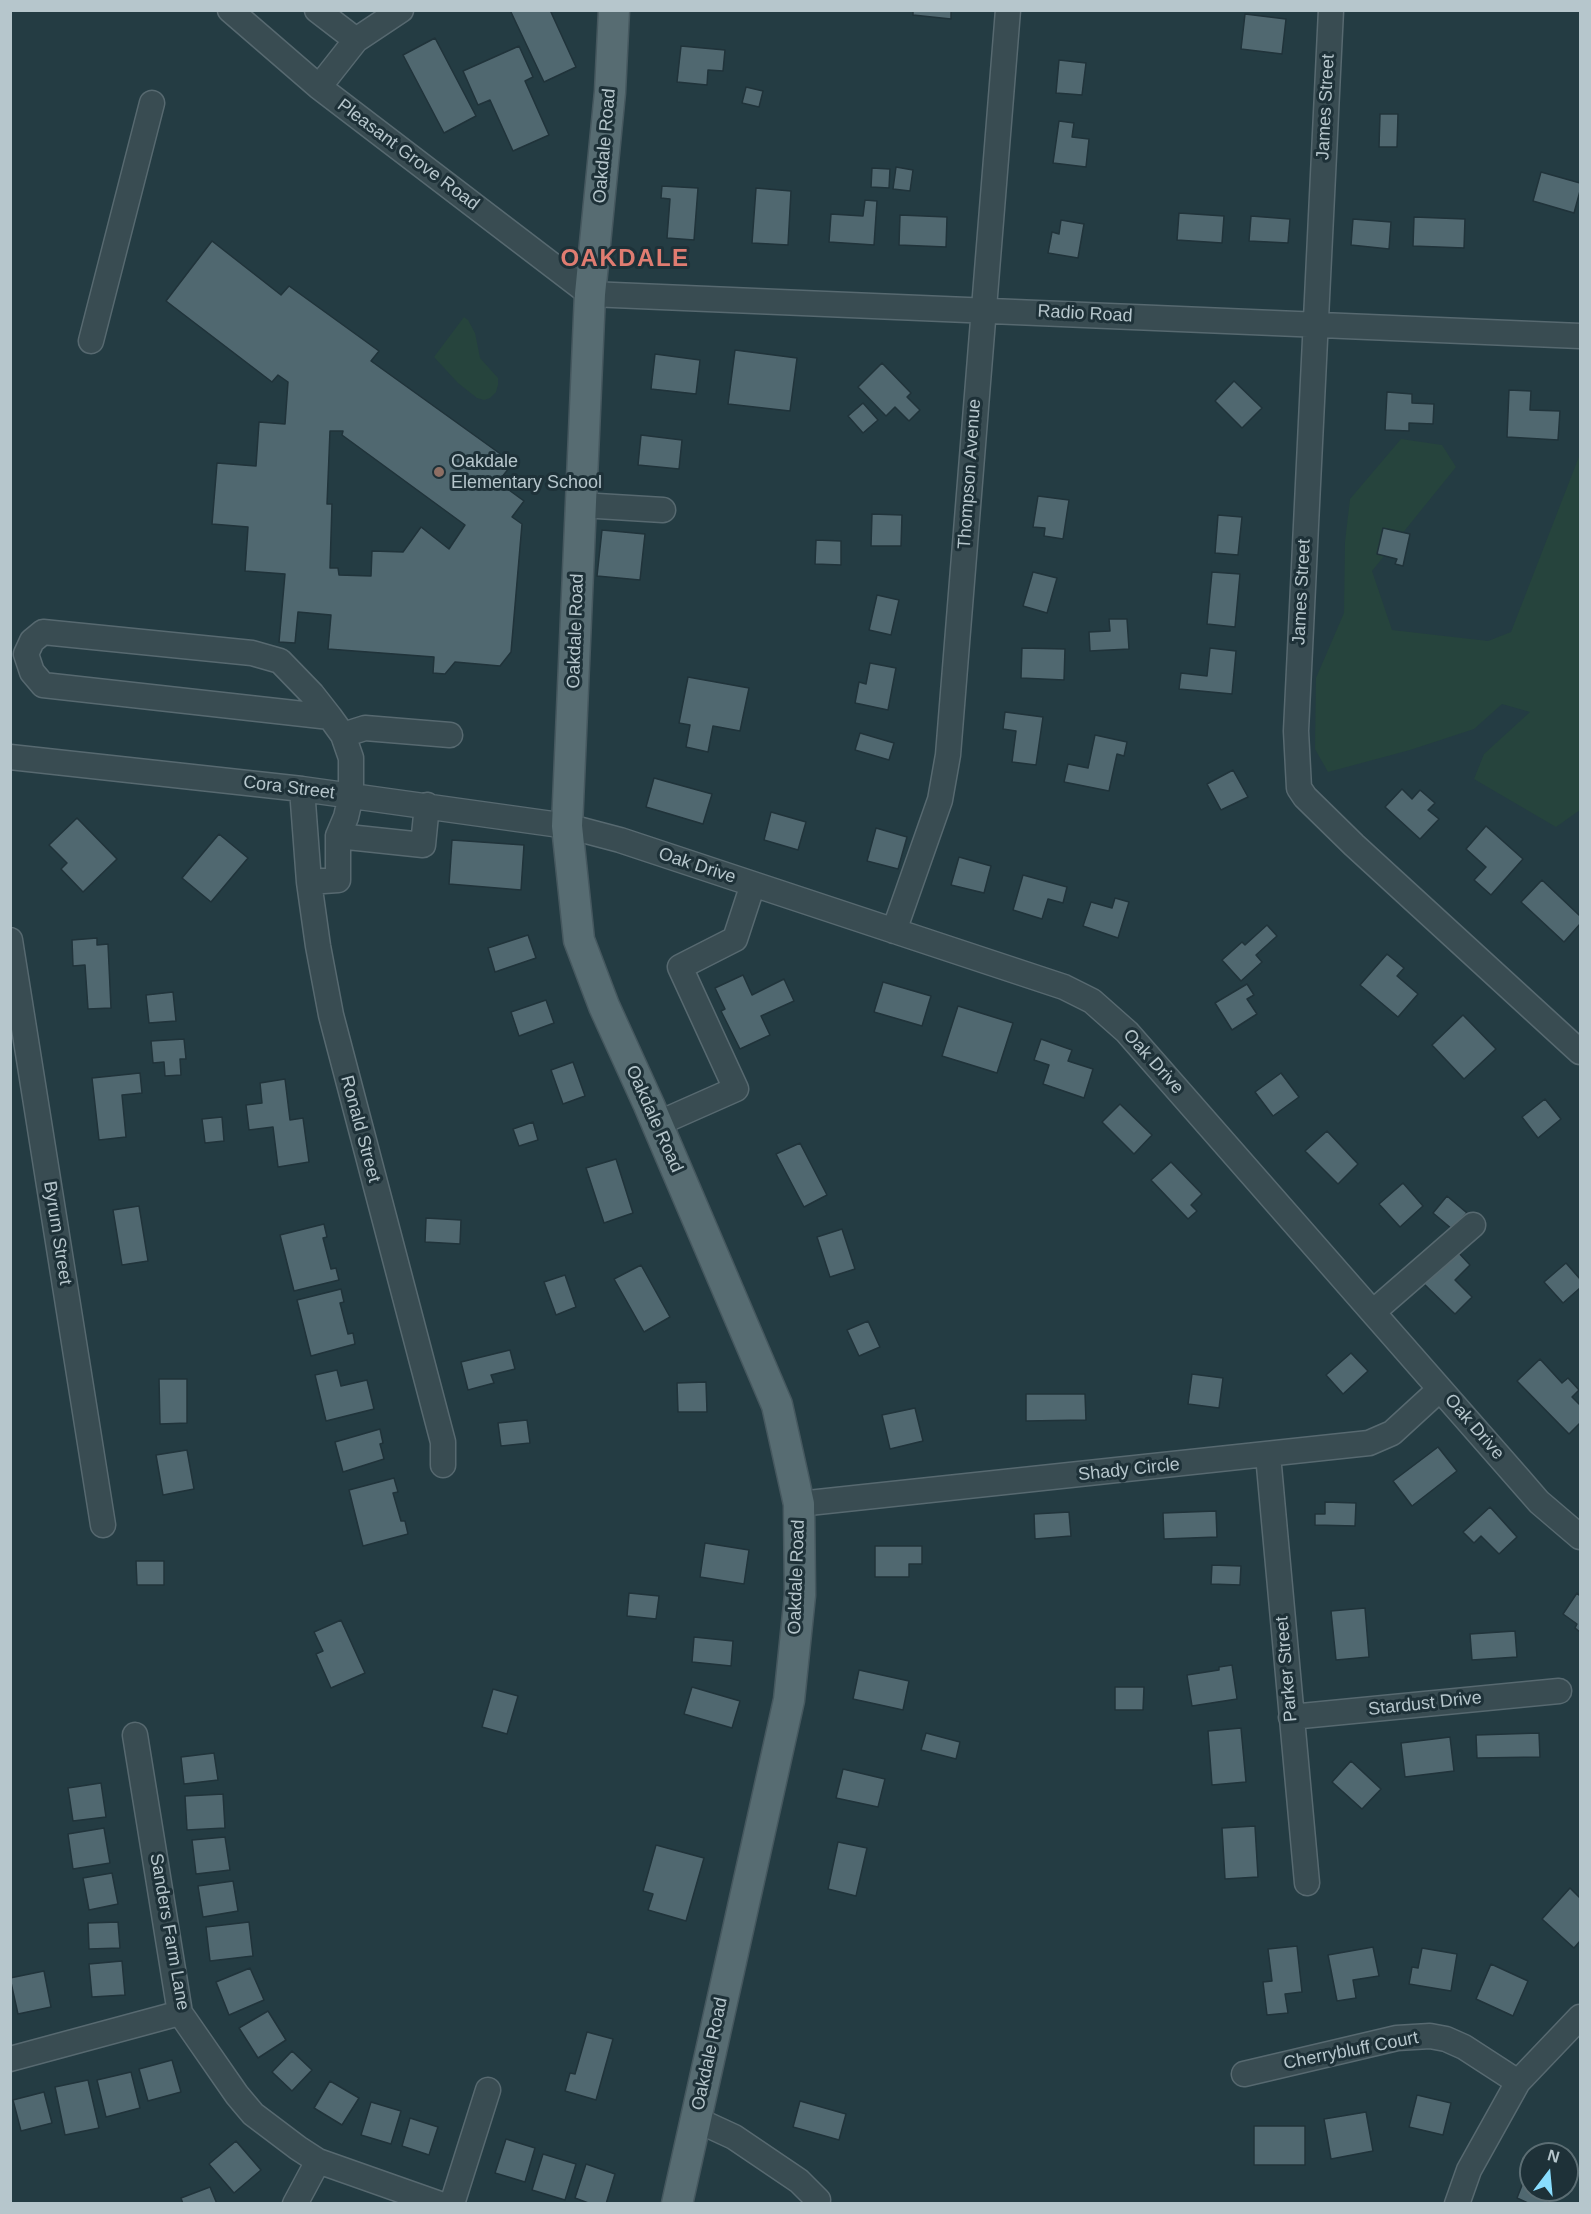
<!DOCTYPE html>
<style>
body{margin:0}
#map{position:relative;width:1591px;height:2214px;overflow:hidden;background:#243c43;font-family:Arial,sans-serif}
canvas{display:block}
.frame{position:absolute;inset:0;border:12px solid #b6c6cc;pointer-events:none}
.north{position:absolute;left:1519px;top:2142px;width:60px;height:60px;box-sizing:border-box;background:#1e3138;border:2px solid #5b6d73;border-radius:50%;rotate:16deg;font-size:16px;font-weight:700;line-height:24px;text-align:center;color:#b6c6cc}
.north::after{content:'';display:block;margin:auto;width:21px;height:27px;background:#89ddfe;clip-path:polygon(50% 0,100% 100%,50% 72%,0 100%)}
</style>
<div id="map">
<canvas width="1591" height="2214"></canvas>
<div class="frame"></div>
<div class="north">N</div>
</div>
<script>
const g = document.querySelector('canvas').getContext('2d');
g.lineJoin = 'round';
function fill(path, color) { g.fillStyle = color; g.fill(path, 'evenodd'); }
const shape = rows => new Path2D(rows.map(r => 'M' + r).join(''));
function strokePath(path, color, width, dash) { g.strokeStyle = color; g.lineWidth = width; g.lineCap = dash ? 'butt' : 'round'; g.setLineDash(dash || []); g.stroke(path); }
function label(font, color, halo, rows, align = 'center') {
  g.font = font + ' Arial,sans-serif'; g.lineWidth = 6; g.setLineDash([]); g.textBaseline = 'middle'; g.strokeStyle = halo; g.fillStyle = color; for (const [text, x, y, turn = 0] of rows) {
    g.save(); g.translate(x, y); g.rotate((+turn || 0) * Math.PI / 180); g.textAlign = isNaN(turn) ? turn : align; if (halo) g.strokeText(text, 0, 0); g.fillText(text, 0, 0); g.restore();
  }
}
fill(shape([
 [464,317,468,320,475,333,480,358,498,378,498,385,496,392,490,398,484,400,477,398,458,383,434,357],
 [1401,439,1442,445,1456,467,1372,571,1392,630,1488,641,1511,632,1580,454,1580,810,1556,827,1474,779,1484,754,1530,712,1502,704,1474,729,1410,750,1328,772,1315,749,1316,678,1344,613,1345,542,1350,499]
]), '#26443d');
const building = shape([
 [510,10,550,10,576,67,544,82,510,10],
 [913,10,951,10,951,19,913,15,913,10],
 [1245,14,1286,19,1282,54,1241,49,1245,14],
 [435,38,476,116,444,133,403,55,435,38],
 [519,46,533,77,525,81,549,135,513,151,490,100,478,105,463,71,519,46],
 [681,46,725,50,723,71,708,70,707,85,677,82,681,46],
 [1059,60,1086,63,1082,95,1056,93,1059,60],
 [746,87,763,91,759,107,742,103,746,87],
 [1380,114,1398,114,1397,147,1379,147,1380,114],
 [1059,121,1074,123,1072,137,1089,139,1086,167,1053,163,1059,121],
 [896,167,913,170,910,191,893,189,896,167],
 [872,168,890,169,889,188,871,187,872,168],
 [1541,172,1580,183,1580,191,1574,213,1533,201,1541,172],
 [662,186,698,188,694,240,667,238,670,199,661,198,662,186],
 [756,188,791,191,788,245,752,243,756,188],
 [865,200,877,201,874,245,829,242,831,214,863,216,865,200],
 [1179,213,1224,216,1222,243,1177,240,1179,213],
 [900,215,947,217,946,247,899,245,900,215],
 [1251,216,1290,219,1288,243,1249,241,1251,216],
 [1414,217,1465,219,1464,248,1413,246,1414,217],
 [1353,219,1391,222,1389,249,1351,245,1353,219],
 [1061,220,1084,224,1078,258,1048,253,1052,232,1059,234,1061,220],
 [212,241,281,295,289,286,379,351,371,361,513,463,498,482,524,501,512,517,522,524,511,652,500,666,455,662,445,674,433,673,434,657,328,649,331,615,298,612,295,643,279,642,285,574,245,571,248,527,212,524,217,463,256,466,259,422,285,424,288,382,278,375,272,382,166,301,212,241],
 [330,431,343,431,342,435,465,525,449,549,421,527,403,552,372,551,371,576,339,575,338,568,330,568,332,504,327,504,330,431],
 [735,350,797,358,790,411,728,404,735,350],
 [655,354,700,360,696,394,651,389,655,354],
 [882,363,911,393,907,397,920,410,909,421,895,407,886,416,858,387,882,363],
 [1234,381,1262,408,1242,428,1215,401,1234,381],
 [1509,390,1531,391,1530,410,1560,411,1558,440,1507,437,1509,390],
 [1387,392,1412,394,1412,403,1434,404,1433,424,1409,423,1409,431,1385,430,1387,392],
 [863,403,878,420,863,433,848,416,863,403],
 [641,435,682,440,679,469,638,465,641,435],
 [1038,496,1069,500,1063,539,1044,536,1045,528,1033,527,1038,496],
 [872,514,902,515,901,546,871,546,872,514],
 [1218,515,1242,517,1238,555,1215,553,1218,515],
 [1383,528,1410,534,1403,566,1395,564,1397,559,1377,554,1383,528],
 [602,530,645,534,640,580,597,576,602,530],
 [816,540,841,541,841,565,815,564,816,540],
 [1033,572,1057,578,1047,613,1023,606,1033,572],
 [1212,572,1240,574,1235,627,1207,624,1212,572],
 [877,595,899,600,891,635,869,630,877,595],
 [1109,619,1127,619,1129,649,1090,651,1089,632,1110,631,1109,619],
 [1022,648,1065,649,1064,680,1021,678,1022,648],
 [1210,648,1236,651,1232,694,1179,689,1181,673,1207,676,1210,648],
 [870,663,896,668,888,710,855,703,859,682,866,684,870,663],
 [688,677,749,688,740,731,713,726,708,752,686,747,690,725,679,723,688,677],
 [1005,712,1043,717,1036,765,1012,762,1016,731,1003,729,1005,712],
 [860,733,894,743,889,760,855,750,860,733],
 [1095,735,1127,742,1124,756,1117,754,1109,791,1064,782,1068,764,1088,768,1095,735],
 [1233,770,1248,797,1221,810,1207,784,1233,770],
 [654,778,712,794,703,824,646,807,654,778],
 [1402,789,1412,799,1420,790,1435,803,1428,810,1439,819,1420,839,1385,807,1402,789],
 [771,812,806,822,798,850,764,840,771,812],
 [77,818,117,859,83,892,61,869,67,863,49,845,77,818],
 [1486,826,1523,859,1491,895,1474,880,1486,867,1466,849,1486,826],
 [876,828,907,837,898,869,867,861,876,828],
 [219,834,248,858,211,902,182,878,219,834],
 [452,840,524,845,521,890,449,884,452,840],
 [959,857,991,866,984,893,951,885,959,857],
 [1023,875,1067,887,1063,903,1048,899,1042,919,1013,910,1023,875],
 [1542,880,1580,916,1580,924,1564,942,1521,902,1542,880],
 [1115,898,1129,902,1118,938,1083,926,1091,902,1112,908,1115,898],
 [1267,925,1277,936,1256,955,1262,962,1241,981,1222,960,1242,942,1245,945,1267,925],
 [528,935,536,958,495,972,488,948,528,935],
 [97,938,97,945,108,944,111,1008,88,1009,85,965,73,966,72,940,97,938],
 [1387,954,1404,968,1397,976,1418,994,1398,1017,1360,985,1387,954],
 [743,975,752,995,784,979,794,1001,761,1016,770,1035,740,1049,721,1011,725,1009,715,988,743,975],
 [883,982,931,996,922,1026,874,1012,883,982],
 [1247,984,1254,995,1247,999,1257,1014,1232,1030,1215,1003,1247,984],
 [173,992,176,1021,149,1023,146,995,173,992],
 [546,1000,554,1023,519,1036,511,1012,546,1000],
 [958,1006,1013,1023,997,1073,942,1056,958,1006],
 [1463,1015,1496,1049,1464,1079,1432,1045,1463,1015],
 [184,1039,186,1059,180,1059,181,1075,165,1076,164,1062,153,1063,151,1041,184,1039],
 [1041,1039,1072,1050,1068,1061,1093,1069,1084,1098,1043,1084,1049,1065,1034,1060,1041,1039],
 [573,1062,585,1096,563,1104,551,1070,573,1062],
 [140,1073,142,1093,122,1095,126,1137,99,1140,92,1078,140,1073],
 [1281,1073,1299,1097,1273,1116,1255,1092,1281,1073],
 [285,1079,290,1120,303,1118,309,1162,278,1167,273,1127,249,1130,246,1105,262,1103,260,1083,285,1079],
 [1545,1099,1561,1119,1538,1138,1522,1117,1545,1099],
 [1120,1104,1152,1135,1134,1154,1102,1122,1120,1104],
 [222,1117,224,1141,205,1143,202,1119,222,1117],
 [533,1122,538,1140,519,1146,513,1129,533,1122],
 [1327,1131,1358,1164,1338,1184,1305,1151,1327,1131],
 [800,1143,827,1195,804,1207,776,1154,800,1143],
 [616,1159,633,1213,604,1223,586,1168,616,1159],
 [1171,1162,1202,1194,1191,1205,1197,1211,1188,1219,1151,1180,1171,1162],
 [1403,1183,1423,1206,1400,1227,1379,1204,1403,1183],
 [1447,1196,1467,1213,1452,1229,1433,1213,1447,1196],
 [139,1206,148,1261,122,1265,113,1210,139,1206],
 [426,1218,461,1220,460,1244,425,1242,426,1218],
 [324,1224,327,1237,323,1238,331,1269,336,1268,339,1280,294,1291,280,1235,324,1224],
 [842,1229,855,1269,830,1277,817,1237,842,1229],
 [1457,1251,1470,1265,1455,1280,1472,1297,1455,1314,1424,1284,1457,1251],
 [1566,1263,1580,1279,1580,1288,1563,1303,1544,1282,1566,1263],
 [641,1265,670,1317,644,1332,614,1279,641,1265],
 [565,1275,576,1307,556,1315,544,1282,565,1275],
 [341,1289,344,1302,340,1303,348,1334,353,1333,355,1344,311,1356,297,1300,341,1289],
 [868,1321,880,1347,859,1356,847,1330,868,1321],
 [510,1350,515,1369,491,1375,494,1383,468,1390,461,1362,510,1350],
 [1351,1353,1368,1371,1343,1394,1326,1375,1351,1353],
 [1540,1359,1562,1383,1568,1378,1579,1390,1572,1397,1580,1405,1580,1423,1569,1434,1517,1381,1540,1359],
 [337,1370,341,1386,367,1380,374,1409,326,1421,315,1375,337,1370],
 [1192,1374,1223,1378,1219,1408,1188,1404,1192,1374],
 [159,1379,187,1379,187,1423,160,1424,159,1379],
 [706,1382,707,1412,678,1412,677,1383,706,1382],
 [1026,1394,1085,1394,1086,1420,1026,1421,1026,1394],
 [915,1408,923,1441,890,1449,882,1415,915,1408],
 [527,1420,530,1443,501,1446,498,1423,527,1420],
 [380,1429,383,1443,380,1444,384,1459,343,1472,335,1442,380,1429],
 [1438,1447,1457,1471,1412,1506,1393,1481,1438,1447],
 [187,1450,194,1489,163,1495,156,1455,187,1450],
 [394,1478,398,1492,393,1493,401,1521,405,1521,408,1534,363,1546,349,1490,394,1478],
 [1325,1502,1356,1503,1355,1526,1315,1525,1315,1514,1325,1514,1325,1502],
 [1490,1507,1517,1537,1499,1554,1481,1536,1474,1543,1463,1532,1490,1507],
 [1216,1511,1217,1537,1164,1539,1163,1513,1216,1511],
 [1069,1512,1071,1536,1035,1539,1034,1514,1069,1512],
 [705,1543,749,1550,744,1584,700,1577,705,1543],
 [875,1546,922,1546,922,1564,909,1564,909,1577,875,1577,875,1546],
 [136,1561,164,1561,164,1585,137,1585,136,1561],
 [1212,1565,1241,1566,1240,1585,1211,1584,1212,1565],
 [629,1593,659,1596,656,1619,627,1616,629,1593],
 [1577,1593,1580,1596,1580,1632,1575,1628,1577,1624,1563,1614,1577,1593],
 [1365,1608,1369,1657,1336,1660,1331,1611,1365,1608],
 [341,1620,365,1673,331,1688,316,1654,323,1651,314,1632,341,1620],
 [1515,1631,1517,1657,1472,1660,1470,1634,1515,1631],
 [694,1637,733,1641,731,1666,692,1662,694,1637],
 [1232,1665,1237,1699,1192,1706,1187,1675,1219,1670,1219,1667,1232,1665],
 [859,1670,909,1681,903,1710,853,1699,859,1670],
 [692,1687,740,1701,732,1728,684,1714,692,1687],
 [1115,1687,1144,1687,1143,1710,1115,1710,1115,1687],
 [493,1689,518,1696,507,1734,482,1727,493,1689],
 [1241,1728,1246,1782,1212,1785,1208,1731,1241,1728],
 [926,1733,960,1742,956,1759,921,1750,926,1733],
 [1539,1733,1540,1757,1477,1758,1476,1735,1539,1733],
 [1450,1737,1454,1771,1405,1777,1401,1743,1450,1737],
 [214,1753,218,1780,184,1784,181,1757,214,1753],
 [1351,1761,1381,1789,1362,1809,1332,1782,1351,1761],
 [843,1769,885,1779,878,1807,836,1798,843,1769],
 [101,1783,106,1817,73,1821,68,1788,101,1783],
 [223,1794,225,1828,187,1830,185,1796,223,1794],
 [1255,1826,1258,1877,1225,1879,1222,1828,1255,1826],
 [104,1828,110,1863,73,1869,68,1834,104,1828],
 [225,1837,230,1870,196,1874,192,1840,225,1837],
 [838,1842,867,1848,856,1896,828,1889,838,1842],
 [656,1845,704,1858,686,1921,648,1910,653,1894,643,1891,656,1845],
 [112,1873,118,1904,89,1910,83,1878,112,1873],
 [233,1881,238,1911,203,1917,198,1886,233,1881],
 [1570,1888,1580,1898,1580,1941,1574,1948,1542,1919,1570,1888],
 [118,1922,120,1948,89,1949,88,1923,118,1922],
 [249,1922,253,1956,210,1961,206,1927,249,1922],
 [1297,1946,1302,1992,1285,1994,1288,2013,1267,2015,1263,1982,1272,1981,1268,1949,1297,1946],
 [1373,1947,1379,1976,1353,1980,1356,1998,1337,2001,1328,1955,1373,1947],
 [1422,1948,1457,1954,1451,1991,1409,1984,1412,1967,1418,1968,1422,1948],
 [122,1961,125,1995,92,1997,89,1964,122,1961],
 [1491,1964,1528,1981,1513,2016,1476,1999,1491,1964],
 [250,1968,264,2000,229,2015,216,1982,250,1968],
 [44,1971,51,2007,18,2014,10,1978,44,1971],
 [268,2011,286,2040,258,2058,239,2028,268,2011],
 [587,2032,613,2039,596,2100,565,2091,570,2073,575,2074,587,2032],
 [292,2051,312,2070,292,2091,272,2072,292,2051],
 [172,2060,181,2092,148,2101,139,2069,172,2060],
 [131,2072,140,2108,106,2117,97,2080,131,2072],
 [88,2080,99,2128,65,2135,55,2087,88,2080],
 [330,2081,359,2098,342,2125,314,2108,330,2081],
 [44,2092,52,2123,21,2131,13,2100,44,2092],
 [1417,2095,1451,2103,1443,2135,1409,2127,1417,2095],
 [800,2101,846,2114,839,2140,793,2127,800,2101],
 [371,2102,401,2111,391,2144,361,2135,371,2102],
 [1366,2112,1373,2151,1331,2159,1324,2119,1366,2112],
 [410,2118,438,2127,429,2155,402,2146,410,2118],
 [1254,2126,1305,2126,1305,2165,1254,2165,1254,2126],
 [506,2139,535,2148,525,2182,495,2173,506,2139],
 [236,2141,261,2170,234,2193,209,2164,236,2141],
 [543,2154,576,2164,565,2200,532,2190,543,2154],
 [1531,2162,1531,2190,1552,2190,1547,2204,1530,2204,1517,2198,1531,2162],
 [586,2164,615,2174,606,2204,591,2204,575,2198,586,2164],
 [210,2187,217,2204,183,2204,181,2198,210,2187]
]);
fill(building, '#506870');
strokePath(building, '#20333a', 1.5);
const minor = shape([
 [230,10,319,87,590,294,1580,336],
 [317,10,356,40],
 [1331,10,1296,731,1299,788,1305,797,1354,845,1580,1052],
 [319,87,356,40,401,10],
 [91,341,152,103],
 [581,505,663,510],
 [343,735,365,728,450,735],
 [10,757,302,789,567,826,620,840,1064,987,1092,1001,1127,1032,1519,1479,1539,1502,1580,1537],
 [302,789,309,882,318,946,331,1015,443,1442,443,1465],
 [338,836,423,845,427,805],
 [309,882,338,880,338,836,346,817,351,795,351,758,343,735,330,717,312,694,280,661,252,653,43,632,32,641,26,654,32,672,43,685,330,717],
 [894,931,940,800,948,755,1008,10],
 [10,940,103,1525],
 [657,1124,736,1089,680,967,735,939,753,884],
 [1373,1312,1473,1225],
 [1268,1455,1307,1883],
 [799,1504,1369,1443,1392,1433,1440,1389],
 [1291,1717,1559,1691],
 [135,1735,180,2013,185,2020,237,2095,253,2114,298,2148,318,2161,440,2204],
 [10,2059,180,2013],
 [1244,2074,1397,2038,1430,2036,1446,2039,1464,2047,1518,2082],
 [695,2119,734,2137,799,2181,818,2200],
 [295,2204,318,2161],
 [452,2204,488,2090],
 [1457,2204,1469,2170,1518,2082,1580,2017]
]);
const major = shape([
 [614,10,610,92,590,294,567,826,579,940,604,1006,649,1105,777,1405,799,1504,800,1595,789,1700,677,2204]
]);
strokePath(minor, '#576970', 27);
strokePath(major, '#46585f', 33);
strokePath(minor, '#394c52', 24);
strokePath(major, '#576c72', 30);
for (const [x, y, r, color] of [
 [439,472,6,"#8d6e63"]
]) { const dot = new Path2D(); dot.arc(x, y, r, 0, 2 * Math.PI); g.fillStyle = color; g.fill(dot); strokePath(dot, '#1e3138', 2); }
label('18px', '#b6c6cc', '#1e3138', [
 ["James Street",1326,107,-87],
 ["Oakdale Road",605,146,-85],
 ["Pleasant Grove Road",408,155,37],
 ["Radio Road",1085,314,3],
 ["Thompson Avenue",970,474,-86],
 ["James Street",1302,592,-87],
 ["Oakdale Road",576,631,-88],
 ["Cora Street",289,788,7],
 ["Oak Drive",697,866,18],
 ["Oak Drive",1153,1062,48],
 ["Oakdale Road",654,1119,66],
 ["Ronald Street",360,1129,75],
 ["Byrum Street",57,1233,81],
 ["Oak Drive",1474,1427,49],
 ["Shady Circle",1129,1470,-6],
 ["Oakdale Road",797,1577,-88],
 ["Parker Street",1287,1669,-95],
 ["Stardust Drive",1425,1704,-6],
 ["Sanders Farm Lane",169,1932,80],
 ["Cherrybluff Court",1351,2051,-11],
 ["Oakdale Road",710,2054,-78]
]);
label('18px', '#b6c6cc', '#1e3138', [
 ["Oakdale",451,462],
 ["Elementary School",451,483]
], 'left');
g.letterSpacing = '1.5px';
label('bold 24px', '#e07c71', '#1e3138', [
 ["OAKDALE",625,259]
]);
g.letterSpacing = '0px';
</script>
